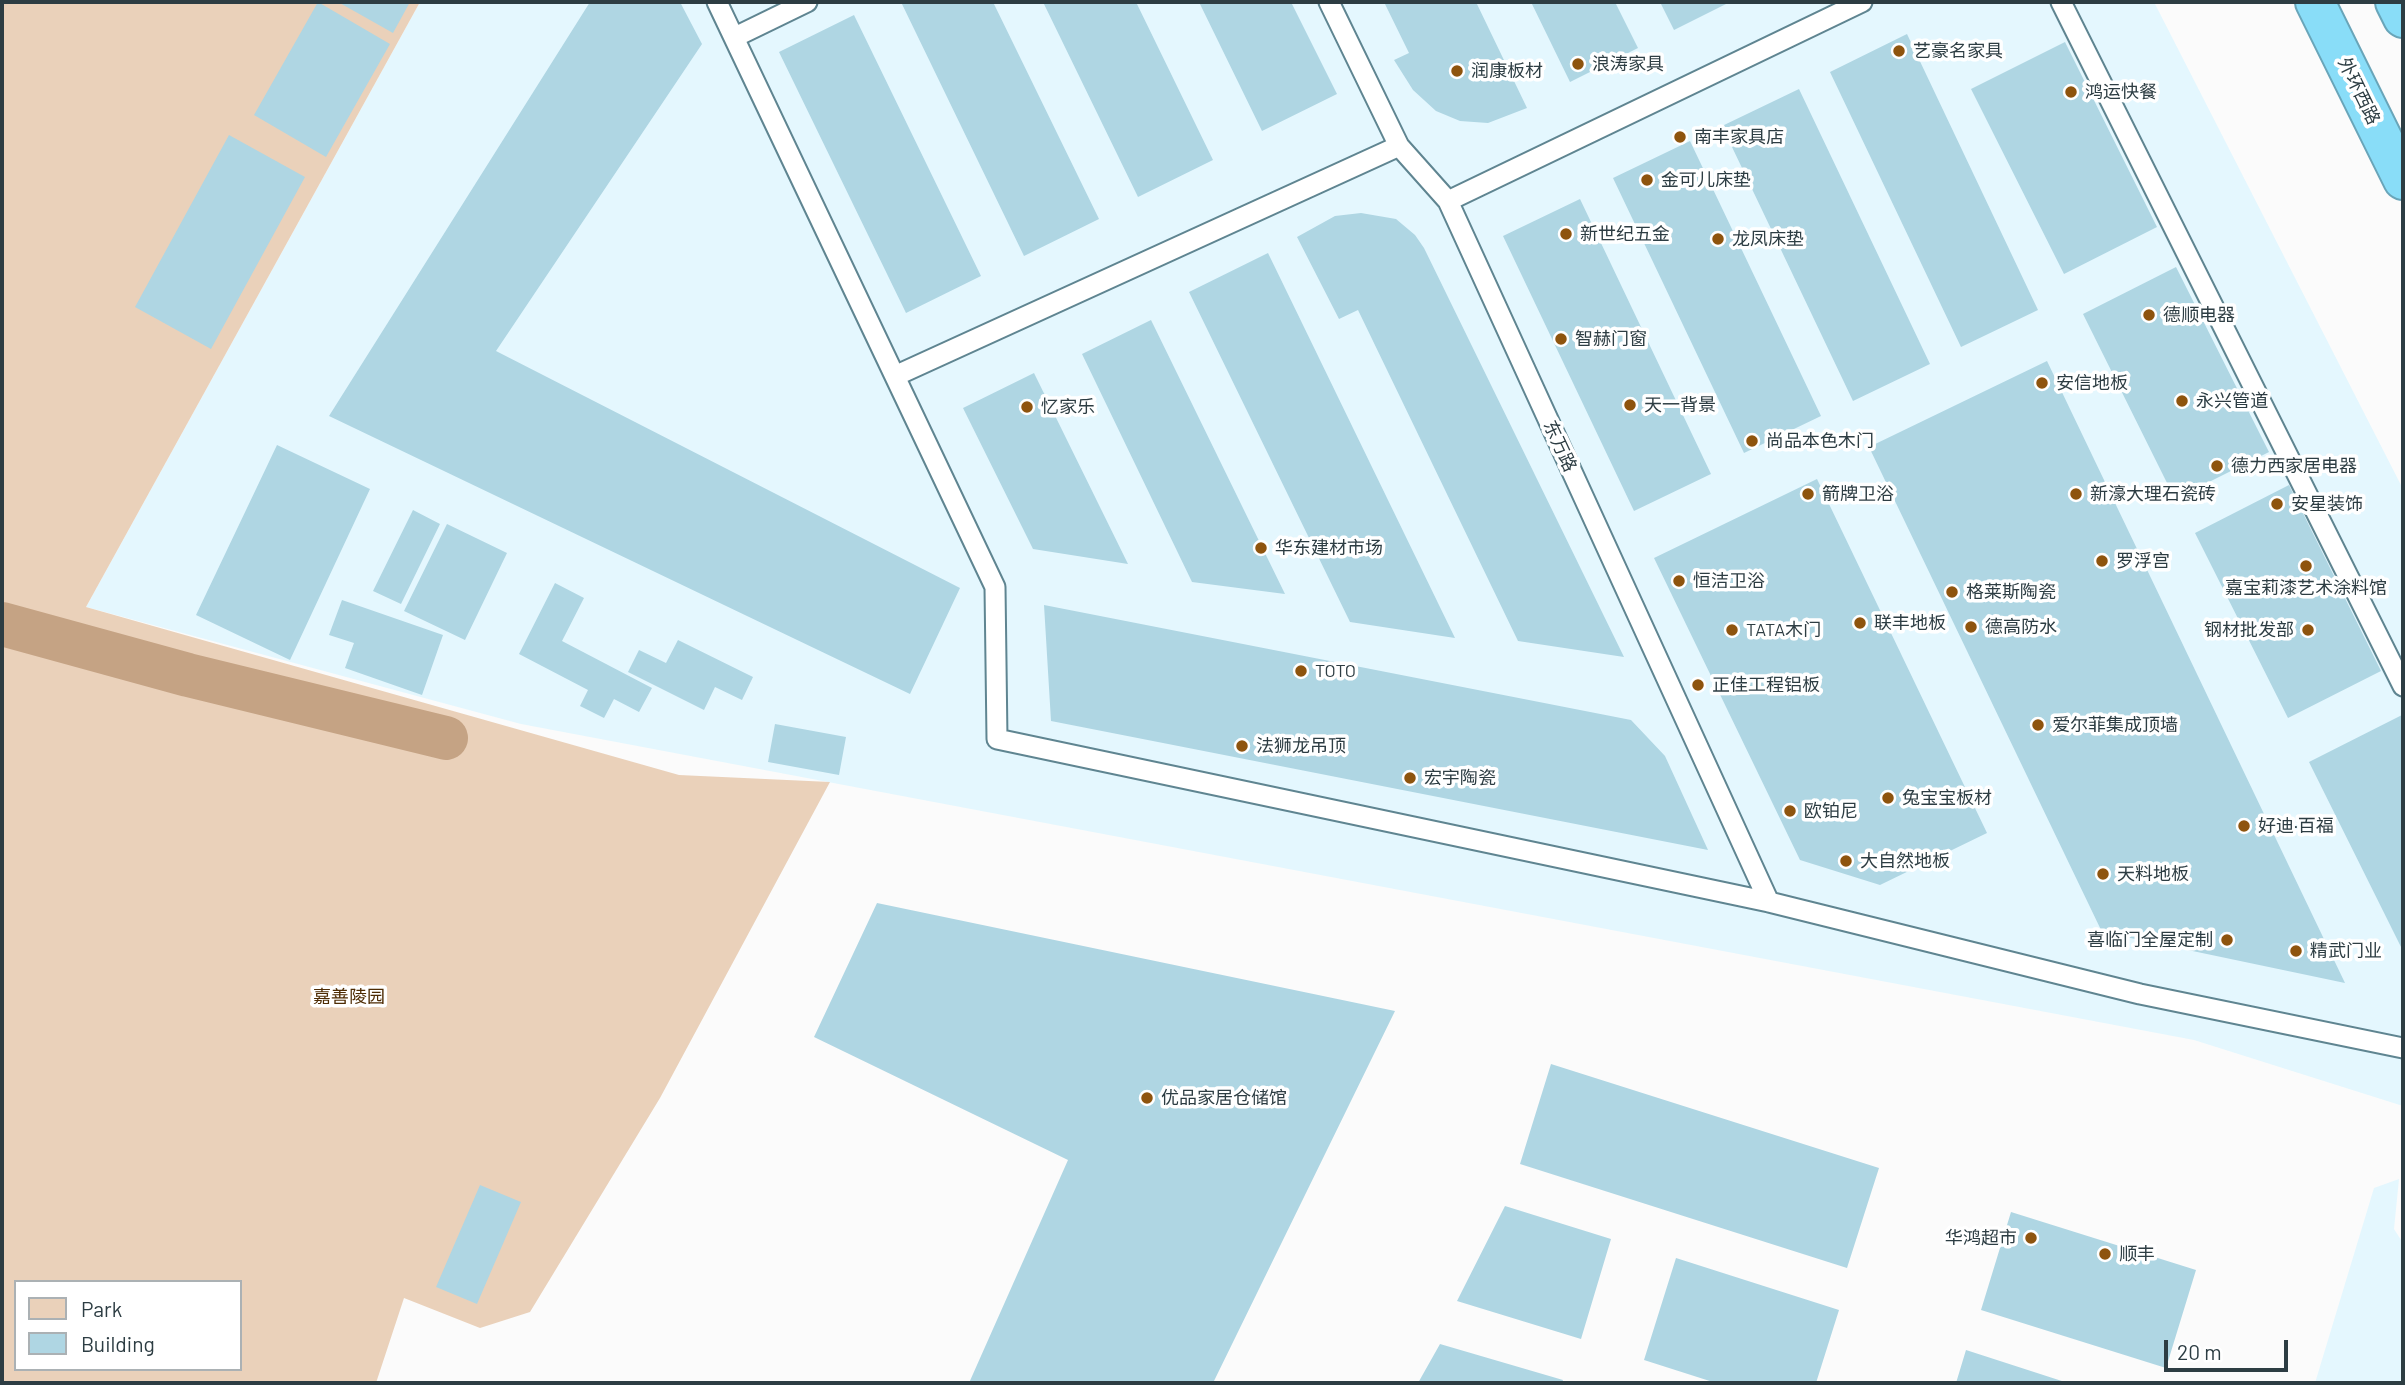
<!DOCTYPE html>
<meta charset="utf-8">
<style>
body{margin:0}
#map{position:relative;width:2405px;height:1385px;overflow:hidden;background:#fbfbfb;font-family:Barlow,sans-serif}
canvas{display:block}
.frame{position:absolute;inset:0;border:4px solid #2d3d43;pointer-events:none}
.legend{position:absolute;left:14px;top:1280px;width:228px;height:91px;box-sizing:border-box;background:#fff;border:2px solid #abb1b4;margin:0;padding:9px 12px;list-style:none;font-size:21px;color:#2d3d43}
.legend li{display:flex;align-items:center;gap:14px;height:35px}
.legend b{width:35px;border:2px solid #abb1b4}
.scale{position:absolute;left:2164px;top:1340px;width:124px;height:32px;box-sizing:border-box;border:4px solid #2d3d43;border-top:0;padding-left:9px;font-size:21px;line-height:24px;white-space:nowrap;color:#2d3d43;-webkit-text-stroke:5px #fff;paint-order:stroke}
</style>
<div id="map">
<canvas width="2405" height="1385"></canvas>
<div class="frame"></div>
<ul class="legend">
<li><b style="height:19px;background:#ead1ba"></b>Park</li>
<li><b style="height:19px;background:#afd6e3"></b>Building</li>
</ul>
<div class="scale">20 m</div>
</div>
<script>
const g = document.querySelector('canvas').getContext('2d');
g.lineJoin = 'round';
function fill(path, color) { g.fillStyle = color; g.fill(path, 'evenodd'); }
const shape = rows => new Path2D(rows.map(r => 'M' + r).join(''));
function strokePath(path, color, width, dash) { g.strokeStyle = color; g.lineWidth = width; g.lineCap = dash ? 'butt' : 'round'; g.setLineDash(dash || []); g.stroke(path); }
function label(font, color, halo, rows, align = 'center') {
  g.font = font + ' Barlow,"Noto Sans SC",sans-serif'; g.lineWidth = 7; g.setLineDash([]); g.textBaseline = 'middle'; g.strokeStyle = halo; g.fillStyle = color; for (const [text, x, y, turn = 0] of rows) {
    g.save(); g.translate(x, y); g.rotate((+turn || 0) * Math.PI / 180); g.textAlign = isNaN(turn) ? turn : align; if (halo) g.strokeText(text, 0, 0); g.fillText(text, 0, 0); g.restore();
  }
}
fill(shape([
 [420,2,2154,2,2403,489,2403,1106,2194,1040,521,724,86,607],
 [2399,1179,2394,1229,2403,1243,2403,1383,2315,1383,2374,1188]
]), '#e4f7fe');
fill(shape([
 [2,2,420,2,86,607,679,775,830,782,660,1098,530,1312,480,1328,404,1298,376,1383,2,1383],
 [16,1282,240,1282,240,1369,16,1369]
]), '#ead1ba');
strokePath(shape([
 [2,624,188,675,446,738]
]), '#c5a384', 44);
fill(shape([
 [318,2,390,44,326,157,254,115],
 [338,2,410,2,393,33],
 [590,2,680,2,702,44,496,351,960,588,910,694,329,416],
 [901,2,993,2,1099,219,1024,256],
 [1043,2,1136,2,1213,160,1138,197],
 [1199,2,1291,2,1337,94,1262,131],
 [1384,2,1476,2,1527,108,1488,123,1460,121,1436,111,1413,90,1394,60,1409,53],
 [1531,2,1615,2,1638,48,1570,82],
 [1660,2,1730,2,1674,30],
 [854,15,981,276,906,313,779,52],
 [1907,34,2038,310,1961,347,1830,72],
 [2065,42,2157,227,2064,274,1971,89],
 [1799,89,1930,364,1853,401,1722,126],
 [229,135,305,177,211,349,135,307],
 [1690,141,1821,416,1744,453,1613,178],
 [1580,199,1711,474,1634,511,1503,236],
 [1361,213,1396,219,1415,235,1424,248,1624,657,1518,641,1358,310,1339,319,1297,237,1335,216],
 [1268,253,1455,638,1350,622,1189,292],
 [2176,267,2269,452,2175,499,2083,314],
 [1151,320,1285,594,1192,582,1082,354],
 [2047,361,2345,983,2102,932,1869,447],
 [1034,373,1128,564,1033,549,963,408],
 [277,445,370,489,290,660,196,615],
 [1817,479,1987,833,1880,885,1800,860,1654,558],
 [2289,485,2381,671,2288,718,2195,533],
 [413,510,440,524,401,604,373,591],
 [447,524,507,553,465,640,404,611],
 [555,583,584,598,562,641,652,688,639,712,614,699,604,718,580,706,588,690,519,654],
 [342,600,443,635,422,695,345,668,354,643,329,635],
 [1044,605,1631,720,1665,756,1708,850,1051,721],
 [678,640,753,677,742,700,715,687,704,710,628,672,639,650,666,663],
 [2402,715,2403,717,2403,951,2309,762],
 [775,724,846,737,839,775,768,762],
 [877,903,1395,1011,1213,1383,969,1383,1068,1160,814,1037],
 [1551,1064,1879,1168,1847,1268,1520,1164],
 [480,1185,521,1202,477,1304,436,1287],
 [1505,1206,1611,1239,1581,1339,1457,1301],
 [2011,1212,2196,1270,2166,1368,1981,1310],
 [1676,1258,1839,1310,1816,1383,1716,1383,1644,1360],
 [1440,1344,1563,1380,1562,1383,1418,1383],
 [1966,1350,2068,1383,1956,1383]
]), '#afd6e3');
const lane = shape([
 [717,2,995,587,997,739,1769,902,2140,994,2403,1048],
 [1329,2,1399,146,1448,201,1769,902],
 [2061,2,2403,686],
 [735,37,807,2],
 [1448,201,1862,2],
 [895,376,1399,146]
]);
const highway = shape([
 [2315,2,2403,180],
 [2395,2,2403,18]
]);
strokePath(lane, '#5f8591', 23);
strokePath(highway, '#69a5b9', 42);
strokePath(lane, '#fff', 19);
strokePath(highway, '#89ddf8', 38);
for (const [x, y, r, color] of [
 [1899,51,7,"#8e540e"],
 [1578,64,7,"#8e540e"],
 [1457,71,7,"#8e540e"],
 [2071,92,7,"#8e540e"],
 [1680,137,7,"#8e540e"],
 [1647,180,7,"#8e540e"],
 [1566,234,7,"#8e540e"],
 [1718,239,7,"#8e540e"],
 [2149,315,7,"#8e540e"],
 [1561,339,7,"#8e540e"],
 [2042,383,7,"#8e540e"],
 [2182,401,7,"#8e540e"],
 [1630,405,7,"#8e540e"],
 [1027,407,7,"#8e540e"],
 [1752,441,7,"#8e540e"],
 [2217,466,7,"#8e540e"],
 [1808,494,7,"#8e540e"],
 [2076,494,7,"#8e540e"],
 [2277,504,7,"#8e540e"],
 [1261,548,7,"#8e540e"],
 [2102,561,7,"#8e540e"],
 [2306,566,7,"#8e540e"],
 [1679,581,7,"#8e540e"],
 [1952,592,7,"#8e540e"],
 [1860,623,7,"#8e540e"],
 [1971,627,7,"#8e540e"],
 [1732,630,7,"#8e540e"],
 [2308,630,7,"#8e540e"],
 [1301,671,7,"#8e540e"],
 [1698,685,7,"#8e540e"],
 [2038,725,7,"#8e540e"],
 [1242,746,7,"#8e540e"],
 [1410,778,7,"#8e540e"],
 [1888,798,7,"#8e540e"],
 [1790,811,7,"#8e540e"],
 [2244,826,7,"#8e540e"],
 [1846,861,7,"#8e540e"],
 [2103,874,7,"#8e540e"],
 [2227,940,7,"#8e540e"],
 [2296,951,7,"#8e540e"],
 [1147,1098,7,"#8e540e"],
 [2031,1238,7,"#8e540e"],
 [2105,1254,7,"#8e540e"]
]) { const dot = new Path2D(); dot.arc(x, y, r, 0, 2 * Math.PI); g.fillStyle = color; g.fill(dot); strokePath(dot, '#fff', 2.5); }
label('18px', '#2d3d43', '#fff', [
 ["艺豪名家具",1913,51],
 ["浪涛家具",1592,64],
 ["润康板材",1471,71],
 ["鸿运快餐",2085,92],
 ["南丰家具店",1694,137],
 ["金可儿床垫",1661,180],
 ["新世纪五金",1580,234],
 ["龙凤床垫",1732,239],
 ["德顺电器",2163,315],
 ["智赫门窗",1575,339],
 ["安信地板",2056,383],
 ["永兴管道",2196,401],
 ["天一背景",1644,405],
 ["忆家乐",1041,407],
 ["尚品本色木门",1766,441],
 ["德力西家居电器",2231,466],
 ["箭牌卫浴",1822,494],
 ["新濠大理石瓷砖",2090,494],
 ["安星装饰",2291,504],
 ["华东建材市场",1275,548],
 ["罗浮宫",2116,561],
 ["恒洁卫浴",1693,581],
 ["嘉宝莉漆艺术涂料馆",2306,588,"center"],
 ["格莱斯陶瓷",1966,592],
 ["联丰地板",1874,623],
 ["德高防水",1985,627],
 ["TATA木门",1746,630],
 ["钢材批发部",2294,630,"right"],
 ["TOTO",1315,671],
 ["正佳工程铝板",1712,685],
 ["爱尔菲集成顶墙",2052,725],
 ["法狮龙吊顶",1256,746],
 ["宏宇陶瓷",1424,778],
 ["兔宝宝板材",1902,798],
 ["欧铂尼",1804,811],
 ["好迪·百福",2258,826],
 ["大自然地板",1860,861],
 ["天料地板",2117,874],
 ["喜临门全屋定制",2213,940,"right"],
 ["精武门业",2310,951],
 ["优品家居仓储馆",1161,1098],
 ["华鸿超市",2017,1238,"right"],
 ["顺丰",2119,1254]
], 'left');
label('18px', '#2d3d43', '#fff', [
 ["外环西路",2359,91,64],
 ["东万路",1560,446,65]
]);
label('18px', '#4d2b03', '#fff', [
 ["嘉善陵园",349,997]
]);
</script>
